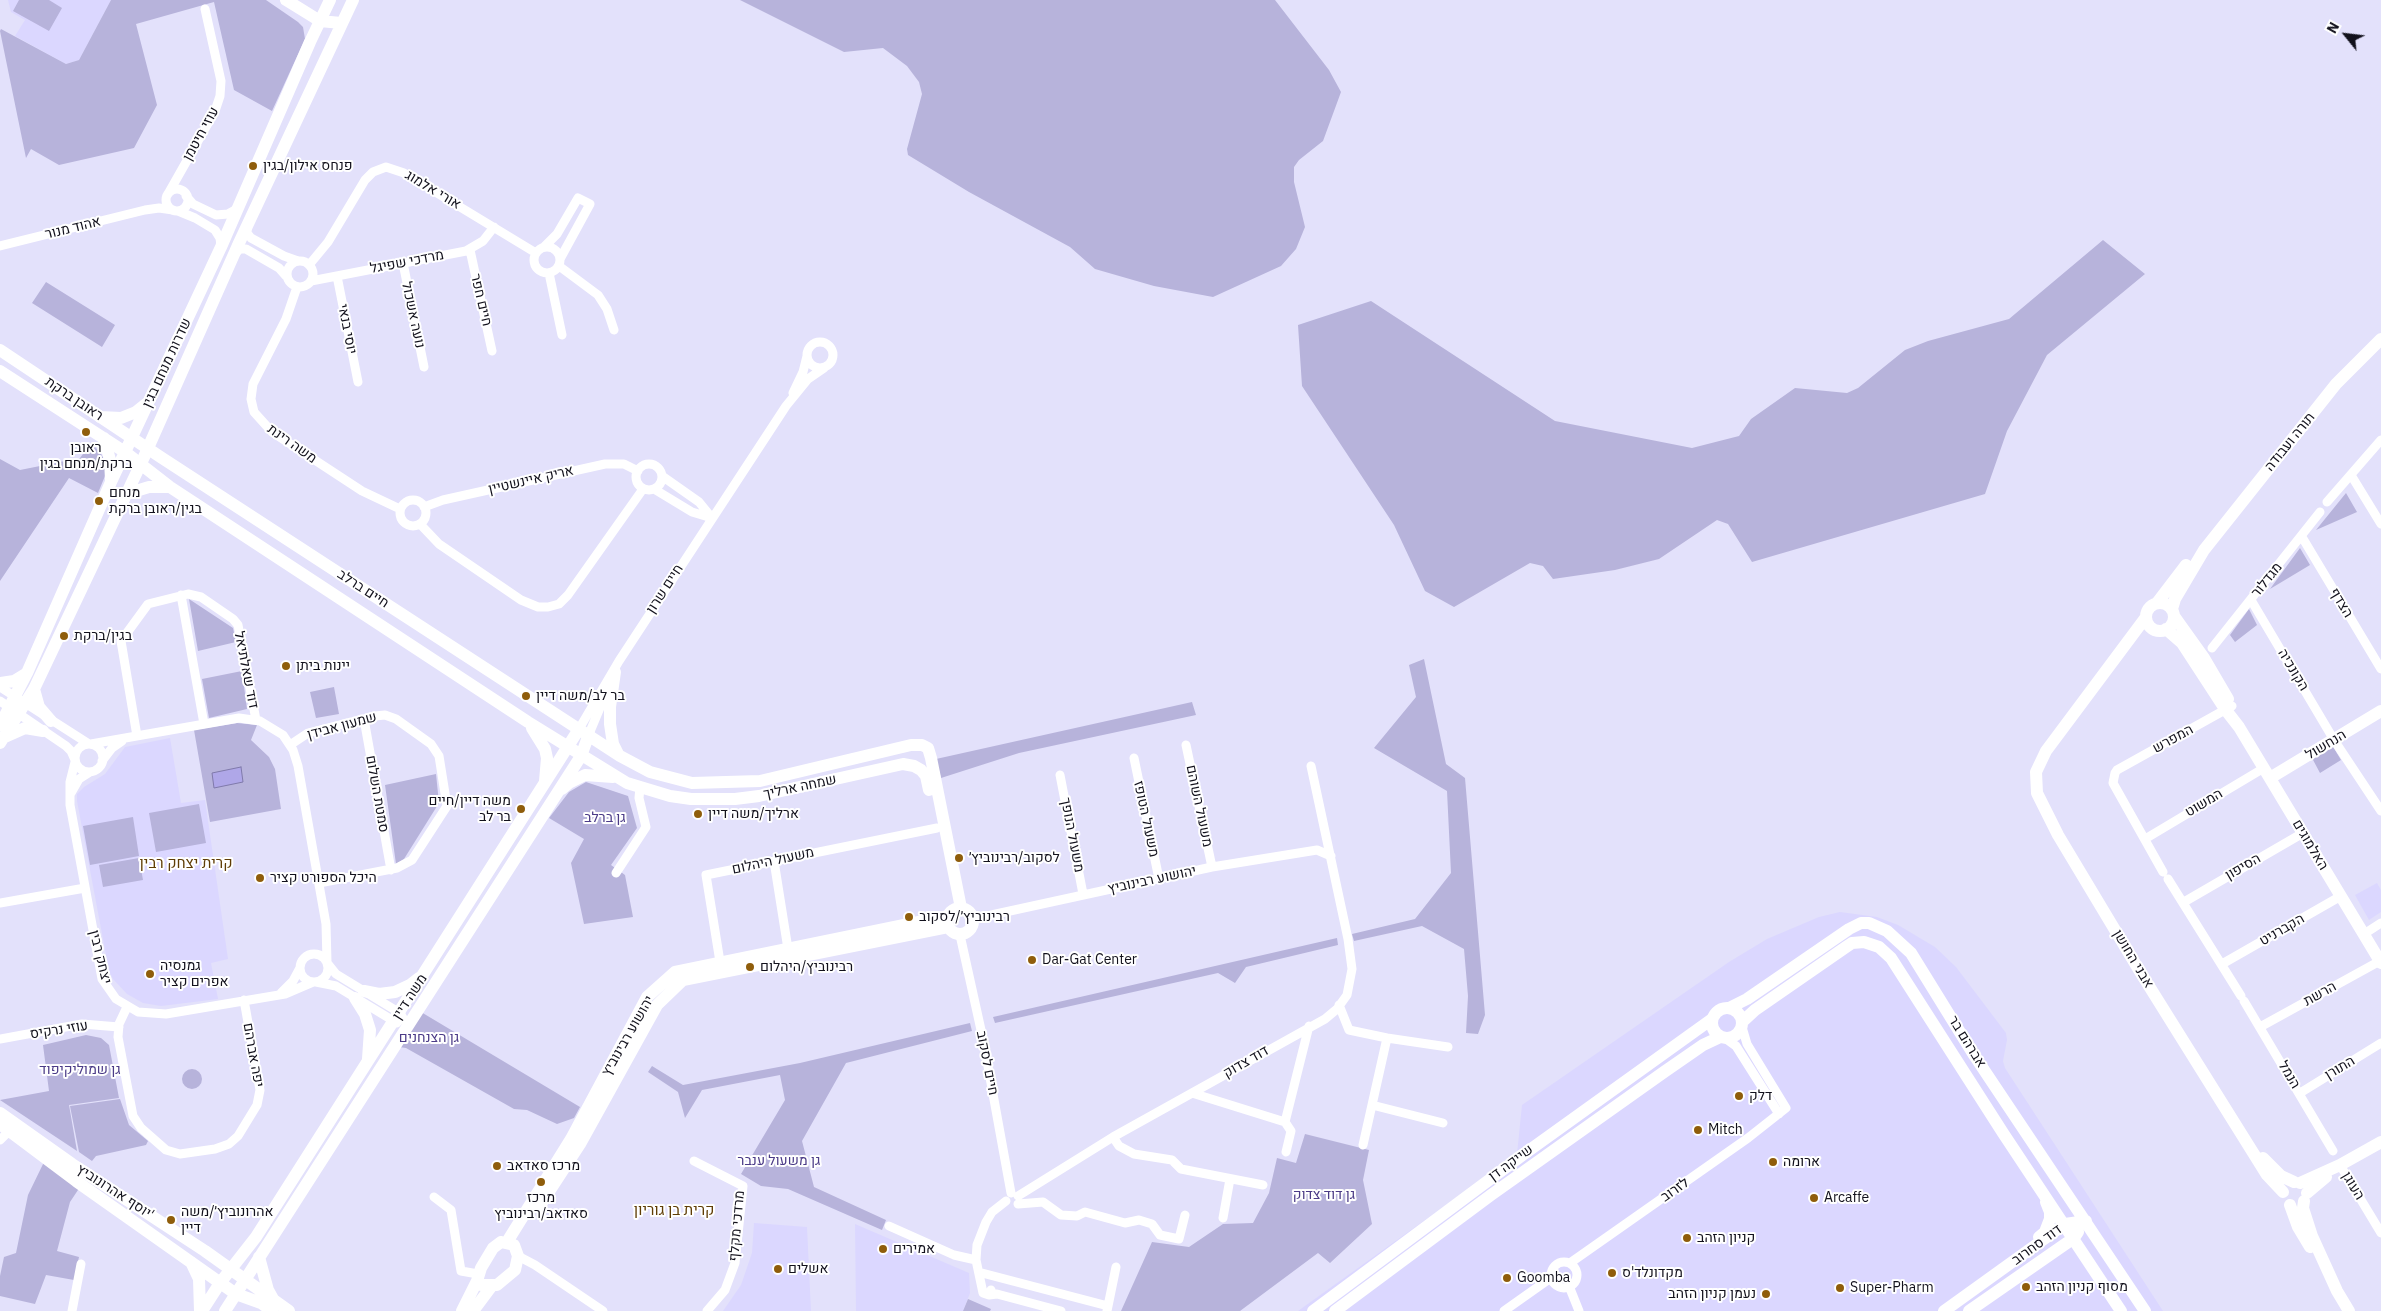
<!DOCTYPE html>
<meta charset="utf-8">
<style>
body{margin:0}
#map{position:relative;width:2381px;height:1311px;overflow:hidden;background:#e3e1fb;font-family:"IBM Plex Sans",sans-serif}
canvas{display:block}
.north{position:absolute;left:2321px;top:10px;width:50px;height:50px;-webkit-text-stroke:4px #fff;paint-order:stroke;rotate:299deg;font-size:14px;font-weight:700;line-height:20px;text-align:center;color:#12111c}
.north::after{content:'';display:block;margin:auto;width:18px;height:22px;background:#12111c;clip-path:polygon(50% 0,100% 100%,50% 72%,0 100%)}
</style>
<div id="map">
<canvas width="2381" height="1311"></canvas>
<div class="north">N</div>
</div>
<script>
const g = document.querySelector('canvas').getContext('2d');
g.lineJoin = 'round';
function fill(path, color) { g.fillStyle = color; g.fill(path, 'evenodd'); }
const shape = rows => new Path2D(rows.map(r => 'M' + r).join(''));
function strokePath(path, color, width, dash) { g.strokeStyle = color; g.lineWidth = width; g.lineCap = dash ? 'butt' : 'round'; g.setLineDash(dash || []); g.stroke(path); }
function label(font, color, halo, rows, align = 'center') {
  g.font = font + ' "IBM Plex Sans",Heebo,sans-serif'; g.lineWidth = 4; g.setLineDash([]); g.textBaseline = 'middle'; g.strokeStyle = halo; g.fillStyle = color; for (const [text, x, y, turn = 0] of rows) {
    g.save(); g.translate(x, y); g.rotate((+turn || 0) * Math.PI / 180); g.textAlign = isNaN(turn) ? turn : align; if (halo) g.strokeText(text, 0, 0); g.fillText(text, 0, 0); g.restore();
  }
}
fill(shape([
 [8,0,111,0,79,60,66,64,15,36,25,20,11,12],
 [170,738,181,803,205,800,228,959,211,963,218,999,161,1006,143,1003,127,994,113,979,109,971,77,801,77,794,84,787,105,774,125,747],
 [2377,883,2381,890,2381,912,2369,920,2355,895],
 [1840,912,1877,917,1898,925,1935,947,1956,967,2006,1033,2007,1040,2003,1061,2005,1068,2163,1311,1298,1311,1517,1154,1522,1105,1729,962,1767,939,1819,917],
 [754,1223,807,1227,811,1311,723,1311,741,1285,752,1253],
 [855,1224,969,1273,970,1293,963,1311,856,1311]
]), '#dbd7ff');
fill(shape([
 [19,0,49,0,62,8,49,31,13,11],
 [111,0,266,0,298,22,303,27,305,39,272,111,234,90,214,2,136,24,157,105,134,148,59,165,31,149,26,158,0,31,1,29,66,64,79,60],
 [740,0,1275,0,1329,70,1341,92,1323,141,1299,160,1294,167,1294,182,1305,227,1296,249,1281,266,1213,297,1154,286,1095,269,1070,247,969,192,908,155,907,149,922,94,919,82,907,66,883,48,844,52],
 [2103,240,2145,274,2047,355,2007,431,1985,494,1752,562,1728,524,1717,520,1659,559,1615,570,1553,579,1543,566,1530,563,1454,607,1425,591,1394,525,1302,386,1298,325,1371,301,1555,421,1692,448,1739,436,1751,419,1795,388,1847,393,1858,388,1905,350,1928,341,2009,319],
 [46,282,115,325,102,347,32,303],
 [91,443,100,452,105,461,105,476,98,493,69,478,0,581,0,459,20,470,80,458],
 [2346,493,2357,512,2316,530],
 [2300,548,2310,565,2270,589],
 [189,599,233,628,236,642,198,651],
 [2249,609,2257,625,2235,642,2230,635],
 [1424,659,1446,764,1465,778,1485,1015,1478,1034,1466,1033,1468,996,1464,949,1422,926,1354,941,1352,934,1415,919,1451,873,1447,791,1374,748,1416,697,1409,665],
 [242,671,247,709,209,718,202,679],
 [334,687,339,714,316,718,310,692],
 [1192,702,1196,715,1019,753,941,778,936,759],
 [237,723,257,725,251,740,269,757,275,769,281,809,210,822,194,730],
 [2332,745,2341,760,2320,773,2312,758],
 [436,774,439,803,404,859,396,864,385,785],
 [586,782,628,796,637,828,611,865,625,875,633,917,584,924,571,863,584,839,549,818,569,792],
 [199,804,206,843,156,852,149,813],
 [133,817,139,856,90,865,83,826],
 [139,858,143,880,103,887,99,865],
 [1337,938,1338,945,1246,967,1235,983,1218,973,995,1023,993,1017],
 [421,1012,580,1107,574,1118,557,1124,527,1110,514,1109,406,1048,399,1047],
 [970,1023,972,1031,846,1063,802,1141,814,1187,886,1220,882,1230,788,1189,761,1186,741,1174,785,1100,780,1075,702,1090,685,1118,678,1092,648,1072,652,1066,683,1085,800,1063],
 [86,1035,101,1038,109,1045,119,1098,69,1105,77,1151,0,1100,49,1091,43,1045],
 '182 1079a10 10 0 1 1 20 0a10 10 0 1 1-20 0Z',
 [120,1099,129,1125,148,1141,146,1145,96,1156,92,1161,79,1152,70,1106],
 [1305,1134,1369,1150,1363,1180,1372,1224,1330,1263,1318,1253,1240,1311,1121,1311,1152,1242,1189,1247,1223,1224,1253,1223,1269,1193,1277,1158,1296,1163],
 [44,1162,80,1187,70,1202,57,1251,79,1257,74,1280,46,1275,35,1304,0,1296,0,1276,4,1257,16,1253,28,1195],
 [968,1299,991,1309,990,1311,963,1311]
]), '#b7b3db');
const water = shape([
 [241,767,243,782,214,788,212,773,241,767]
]);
fill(water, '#afa7e8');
strokePath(water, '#807aab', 1);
strokePath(shape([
 '166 200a11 11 0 1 1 22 0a11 11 0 1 1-22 0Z',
 [168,194,215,111,220,96,221,81,205,9],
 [186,196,193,204,216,215,228,214,237,209],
 [178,211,195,218,215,230,220,238,221,246],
 [247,226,247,233,251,238,284,256,298,261],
 [0,246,145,210,159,208,173,210],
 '534 260a13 13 0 1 1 26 0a13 13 0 1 1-26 0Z',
 [544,247,557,234,578,198,590,204,560,259],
 [470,250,492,351],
 [234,254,240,249,246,249,279,268,286,276],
 '287 274a13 13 0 1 1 26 0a13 13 0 1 1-26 0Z',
 [403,263,424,367],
 [309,265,328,242,365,180,373,172,386,167,404,173,536,253],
 [559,266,598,295,607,309,614,330],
 [549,273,562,335],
 [337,276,358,382],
 [311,281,466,251,483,241,494,227],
 [297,287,286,319,253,384,251,399,254,412,272,432,362,491,400,509],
 '807 355a13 13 0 1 1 26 0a13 13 0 1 1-26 0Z',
 [793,393,803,372,807,356],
 '636 477a13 13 0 1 1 26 0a13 13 0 1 1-26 0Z',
 [2351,475,2381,524],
 [662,476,699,502,712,518],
 [654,489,692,512,712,518],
 '400 513a13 13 0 1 1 26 0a13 13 0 1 1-26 0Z',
 [2327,502,2381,440],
 [424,507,443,500,605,464,624,464,638,471],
 [420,524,439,544,521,600,538,607,548,607,559,604,568,595,643,489],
 [2302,537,2381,669],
 [181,595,204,724],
 [2251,600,2334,740,2381,811],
 [2212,648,2320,512],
 [0,687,89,744],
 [0,701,66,746,71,751,75,760],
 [364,719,391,870],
 [579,729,619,661,786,406,808,379,824,368],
 [589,734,607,691],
 [137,736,121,641,148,604,188,594,201,597,233,619,238,625,256,720],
 '75 758a14 14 0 1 1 28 0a14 14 0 1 1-28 0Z',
 [91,744,239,718,260,721,283,735,293,750,298,766,326,924,327,962],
 [290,745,308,733,375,716,385,715,396,719,431,744,439,756,447,806,412,860,397,868,319,883],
 [1186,745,1212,867],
 [1134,758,1159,879],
 [102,761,112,748,122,741],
 [75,762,70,782,70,805,102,979,116,999,138,1012,166,1014,285,994,313,982],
 [1060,775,1083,894],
 [71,793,79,779,90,772],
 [2145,839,2264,768],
 [774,861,788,949],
 [2163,872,2113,783,2115,773,2117,770,2232,706],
 [616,873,646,827,639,798,640,787],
 [2168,879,2241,996],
 [2184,902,2303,833],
 [0,903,85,888],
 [973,919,1212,867,1317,850,1331,856],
 [2364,934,2381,923],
 [960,935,983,1039,1011,1193],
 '300 968a14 14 0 1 1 28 0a14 14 0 1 1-28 0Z',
 [328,964,336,974,400,1013,407,1025],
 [2222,964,2341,896],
 [721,968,706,875,937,828],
 [316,982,336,986,397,1023],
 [281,993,293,981,300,968],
 [2244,1001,2333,1151],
 [1339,1005,1349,1030,1387,1038,1363,1145],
 [127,1007,119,1024,118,1037,133,1116,141,1128,166,1150,180,1154,215,1149,229,1144,238,1136,257,1105,260,1090,244,1000],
 [2260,1027,2380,961],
 [1387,1038,1448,1047],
 [1725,1038,1736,1046,1779,1114],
 [0,1039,82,1024,119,1027],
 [1192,1093,1285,1122,1291,1131,1286,1152],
 [2300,1093,2381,1043],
 [1372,1105,1443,1123],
 [1285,1122,1309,1026],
 [1113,1137,1119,1146,1134,1154,1172,1160,1181,1169,1263,1185],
 [0,1140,12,1128],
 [694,1161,743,1186,735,1263,725,1290,707,1311],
 [2340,1165,2381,1233],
 [1018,1196,1113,1137,1325,1019,1337,1009,1347,995,1352,969,1348,939,1311,766],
 [434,1197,451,1210,461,1271,478,1274],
 [1018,1204,1043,1202,1061,1215,1077,1216,1085,1212,1125,1223,1139,1220,1152,1224,1160,1235,1179,1239,1185,1215],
 [1223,1218,1230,1179],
 [889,1226,954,1255,976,1260],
 [518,1256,535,1265,603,1311],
 '1551 1275a13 13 0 1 1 26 0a13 13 0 1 1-26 0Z',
 [1570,1263,1748,1138,1786,1108,1747,1044,1742,1027],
 [982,1273,1108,1306],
 [1569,1286,1579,1311],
 [991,1290,989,1295,983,1293,976,1260,977,1245,986,1222,992,1212,1006,1201],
 [989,1295,997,1294,1061,1311],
 [72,1311,81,1264],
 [1107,1311,1116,1267],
 [1504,1311,1552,1277]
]), '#fff', 9);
strokePath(shape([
 [286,0,320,21,341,23],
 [0,350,162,458,620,756,650,772,692,783,760,781,911,745,922,745,928,748,931,758,961,908],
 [0,371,125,452,170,487,528,722,627,783,670,796,691,799,735,799,759,796,903,764,914,766,921,770,926,776,929,790],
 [100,417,121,418,136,412,146,404],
 [104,438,110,460,111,480],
 [126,494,149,487,170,487],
 [2157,603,2186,565],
 '2146 617a14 14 0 1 1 28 0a14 14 0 1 1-28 0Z',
 [2172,609,2175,599,2204,550,2336,384,2381,339],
 [2174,616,2204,658,2228,699],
 [2146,617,2046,751,2036,772,2037,793,2058,835,2139,970,2267,1175,2283,1192],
 [2166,629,2182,643,2225,709,2239,727,2381,963],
 [615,672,610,707,610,724,613,744,618,754],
 [0,683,14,681,27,673],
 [34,689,39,707,51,721],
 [0,725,27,673,111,482,221,247,310,42,330,0],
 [532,728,545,749,547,758,545,781],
 [7,736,25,728,43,731],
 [0,743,34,689,144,457,239,243,353,0],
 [2270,778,2381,711],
 [562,789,569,783,585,775,613,777],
 '947 921a13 13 0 1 1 26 0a13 13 0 1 1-26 0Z',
 [364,991,379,994,395,992,410,985,419,978],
 [355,998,365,1014,370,1030,368,1059],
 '1712 1023a15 15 0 1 1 30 0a15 15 0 1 1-30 0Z',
 [1729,1008,1747,999,1849,929,1861,923,1869,923,1887,931,1911,953,1974,1055,2145,1311],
 [1742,1022,1755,1010,1846,947,1852,943,1864,942,1879,947,1891,958,2003,1133,2121,1311],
 [0,1113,72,1164,205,1251,289,1311],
 [0,1124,76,1181,236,1294,261,1303,272,1311],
 [2263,1158,2281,1176,2294,1182],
 [2300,1183,2340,1165,2381,1142],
 [2307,1193,2326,1177],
 [2304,1201,2303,1208,2312,1236,2337,1291,2349,1311],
 [2290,1205,2298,1227,2310,1247],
 [539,1207,580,1144,657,1005,683,980,948,927],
 [2039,1237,2045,1232,2050,1219,2050,1212,2046,1202],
 [501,1242,514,1245,518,1256,515,1270,497,1285,481,1285,477,1281,481,1268,493,1248,501,1242],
 [507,1242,571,1139,647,997,675,972,948,916],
 [259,1257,268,1290,273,1299],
 [191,1262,199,1279,200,1311],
 [202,1311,220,1283,256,1237,579,729],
 [225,1311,581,756,589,734],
 [462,1311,477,1281],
 [473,1311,491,1287],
 [1313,1311,1524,1154,1712,1019],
 [1335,1311,1491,1195,1664,1072,1703,1045,1720,1037],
 [1944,1311,2065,1224,2086,1221],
 [1969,1311,2074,1238,2078,1232]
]), '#fff', 12);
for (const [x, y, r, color] of [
 [253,166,5,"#8f5d0b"],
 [86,432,5,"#8f5d0b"],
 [99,501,5,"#8f5d0b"],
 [64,636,5,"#8f5d0b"],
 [286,666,5,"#8f5d0b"],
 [526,696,5,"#8f5d0b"],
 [521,809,5,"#8f5d0b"],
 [698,814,5,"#8f5d0b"],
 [959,858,5,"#8f5d0b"],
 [260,878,5,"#8f5d0b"],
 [909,917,5,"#8f5d0b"],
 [1032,960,5,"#8f5d0b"],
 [750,967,5,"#8f5d0b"],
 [150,974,5,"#8f5d0b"],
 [1739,1096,5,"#8f5d0b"],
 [1698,1130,5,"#8f5d0b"],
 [1773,1162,5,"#8f5d0b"],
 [497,1166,5,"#8f5d0b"],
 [541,1182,5,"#8f5d0b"],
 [1814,1198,5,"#8f5d0b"],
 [171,1220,5,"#8f5d0b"],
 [1687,1238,5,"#8f5d0b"],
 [883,1249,5,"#8f5d0b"],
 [778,1269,5,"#8f5d0b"],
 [1612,1273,5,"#8f5d0b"],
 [1507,1278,5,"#8f5d0b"],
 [2026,1287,5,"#8f5d0b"],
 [1840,1288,5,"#8f5d0b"],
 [1766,1294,5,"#8f5d0b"]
]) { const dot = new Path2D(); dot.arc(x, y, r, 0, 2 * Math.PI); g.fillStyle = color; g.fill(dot); strokePath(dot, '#fff', 2); }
label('14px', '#12111c', '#fff', [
 ["עוזי חיטמן",201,134,-61],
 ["אורי אלמוג",433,190,31],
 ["אהוד מנור",73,228,-14],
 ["מרדכי שפיגל",407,262,-11],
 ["חיים חפר",481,300,77],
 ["נועה אשכול",413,315,78],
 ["יוסי בנאי",347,329,79],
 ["שדרות מנחם בגין",167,363,-65],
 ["ראובן ברקת",74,399,34],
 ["תורה ועבודה",2290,442,-51],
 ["משה רינת",292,444,35],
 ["אריק איינשטיין",531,480,-13],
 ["מגדלור",2267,580,-51],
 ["חיים ברלב",363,589,33],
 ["חיים שרון",665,589,-57],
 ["הצדף",2341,603,59],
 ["דוד שאלתיאל",246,670,79],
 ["הקונכיה",2293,670,59],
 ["שמעון אבידן",342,726,-15],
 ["המפרש",2173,739,-29],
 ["הנחשול",2326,745,-31],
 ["שמחה ארליך",800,787,-12],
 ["סמטת השלום",377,794,80],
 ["המשוט",2204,803,-31],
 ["משעול השוהם",1199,806,78],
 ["משעול הטופז",1146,819,78],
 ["משעול הנופך",1072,835,79],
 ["האלמוגים",2310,845,59],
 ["משעול היהלום",773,861,-12],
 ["הסיפון",2243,867,-30],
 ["יהושוע רבינוביץ",1152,880,-12],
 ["הקברניט",2282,930,-30],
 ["יצחק רבין",100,957,76],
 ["אבני החושן",2133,959,59],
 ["הרשת",2320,994,-29],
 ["משה דיין",410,997,-57],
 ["עוזי נרקיס",59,1030,-9],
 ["יהושוע רבינוביץ",628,1036,-60],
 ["אברהם בר",1967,1042,58],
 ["יפה אברהם",253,1055,80],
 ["דוד צדוק",1246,1062,-30],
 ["חיים לסקוב",987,1063,79],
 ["התורן",2340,1068,-31],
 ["הנמל",2289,1075,59],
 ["שייקה דן",1511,1163,-36],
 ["העוגן",2353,1186,59],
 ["לזרוב",1675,1190,-35],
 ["יוסף אהרונוביץ'",115,1192,33],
 ["מרדכי מקלף",737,1226,-85],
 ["דוד סחרוב",2037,1245,-36]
]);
label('14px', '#12111c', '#fff', [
 ["פנחס אילון/בגין",263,166],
 ["ראובן",86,448,"center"],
 ["ברקת/מנחם בגין",86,464,"center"],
 ["מנחם",109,493],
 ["בגין/ראובן ברקת",109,509],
 ["בגין/ברקת",74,636],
 ["יינות ביתן",296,666],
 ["בר לב/משה דיין",536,696],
 ["משה דיין/חיים",511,801,"right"],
 ["בר לב",511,817,"right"],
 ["ארליך/משה דיין",708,814],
 ["לסקוב/רבינוביץ׳",969,858],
 ["היכל הספורט קציר",270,878],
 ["רבינוביץ׳/לסקוב",919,917],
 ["Dar-Gat Center",1042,960],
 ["גמנסיה",160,966],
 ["אפרים קציר",160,982],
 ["רבינוביץ/היהלום",760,967],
 ["דלק",1749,1096],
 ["Mitch",1708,1130],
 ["ארומה",1783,1162],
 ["מרכז סאדאב",507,1166],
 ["מרכז",541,1198,"center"],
 ["סאדאב/רבינוביץ",541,1214,"center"],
 ["Arcaffe",1824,1198],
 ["אהרונוביץ׳/משה",181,1212],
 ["דיין",181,1228],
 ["קניון הזהב",1697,1238],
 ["אמירים",893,1249],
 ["אשלים",788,1269],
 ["מקדונלד'ס",1622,1273],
 ["Goomba",1517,1278],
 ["מסוף קניון הזהב",2036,1287],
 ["Super-Pharm",1850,1288],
 ["נעמן קניון הזהב",1756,1294,"right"]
], 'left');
label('14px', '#4b3b87', '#fff', [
 ["גן ברלב",605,818],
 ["גן הצנחנים",429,1038],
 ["גן שמוליקיפוד",80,1070],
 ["גן משעול ענבר",779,1161],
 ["גן דוד צדוק",1324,1195]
]);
label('15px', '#5f3d06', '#fff', [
 ["קרית יצחק רבין",186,864],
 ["קרית בן גוריון",674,1211]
]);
</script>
